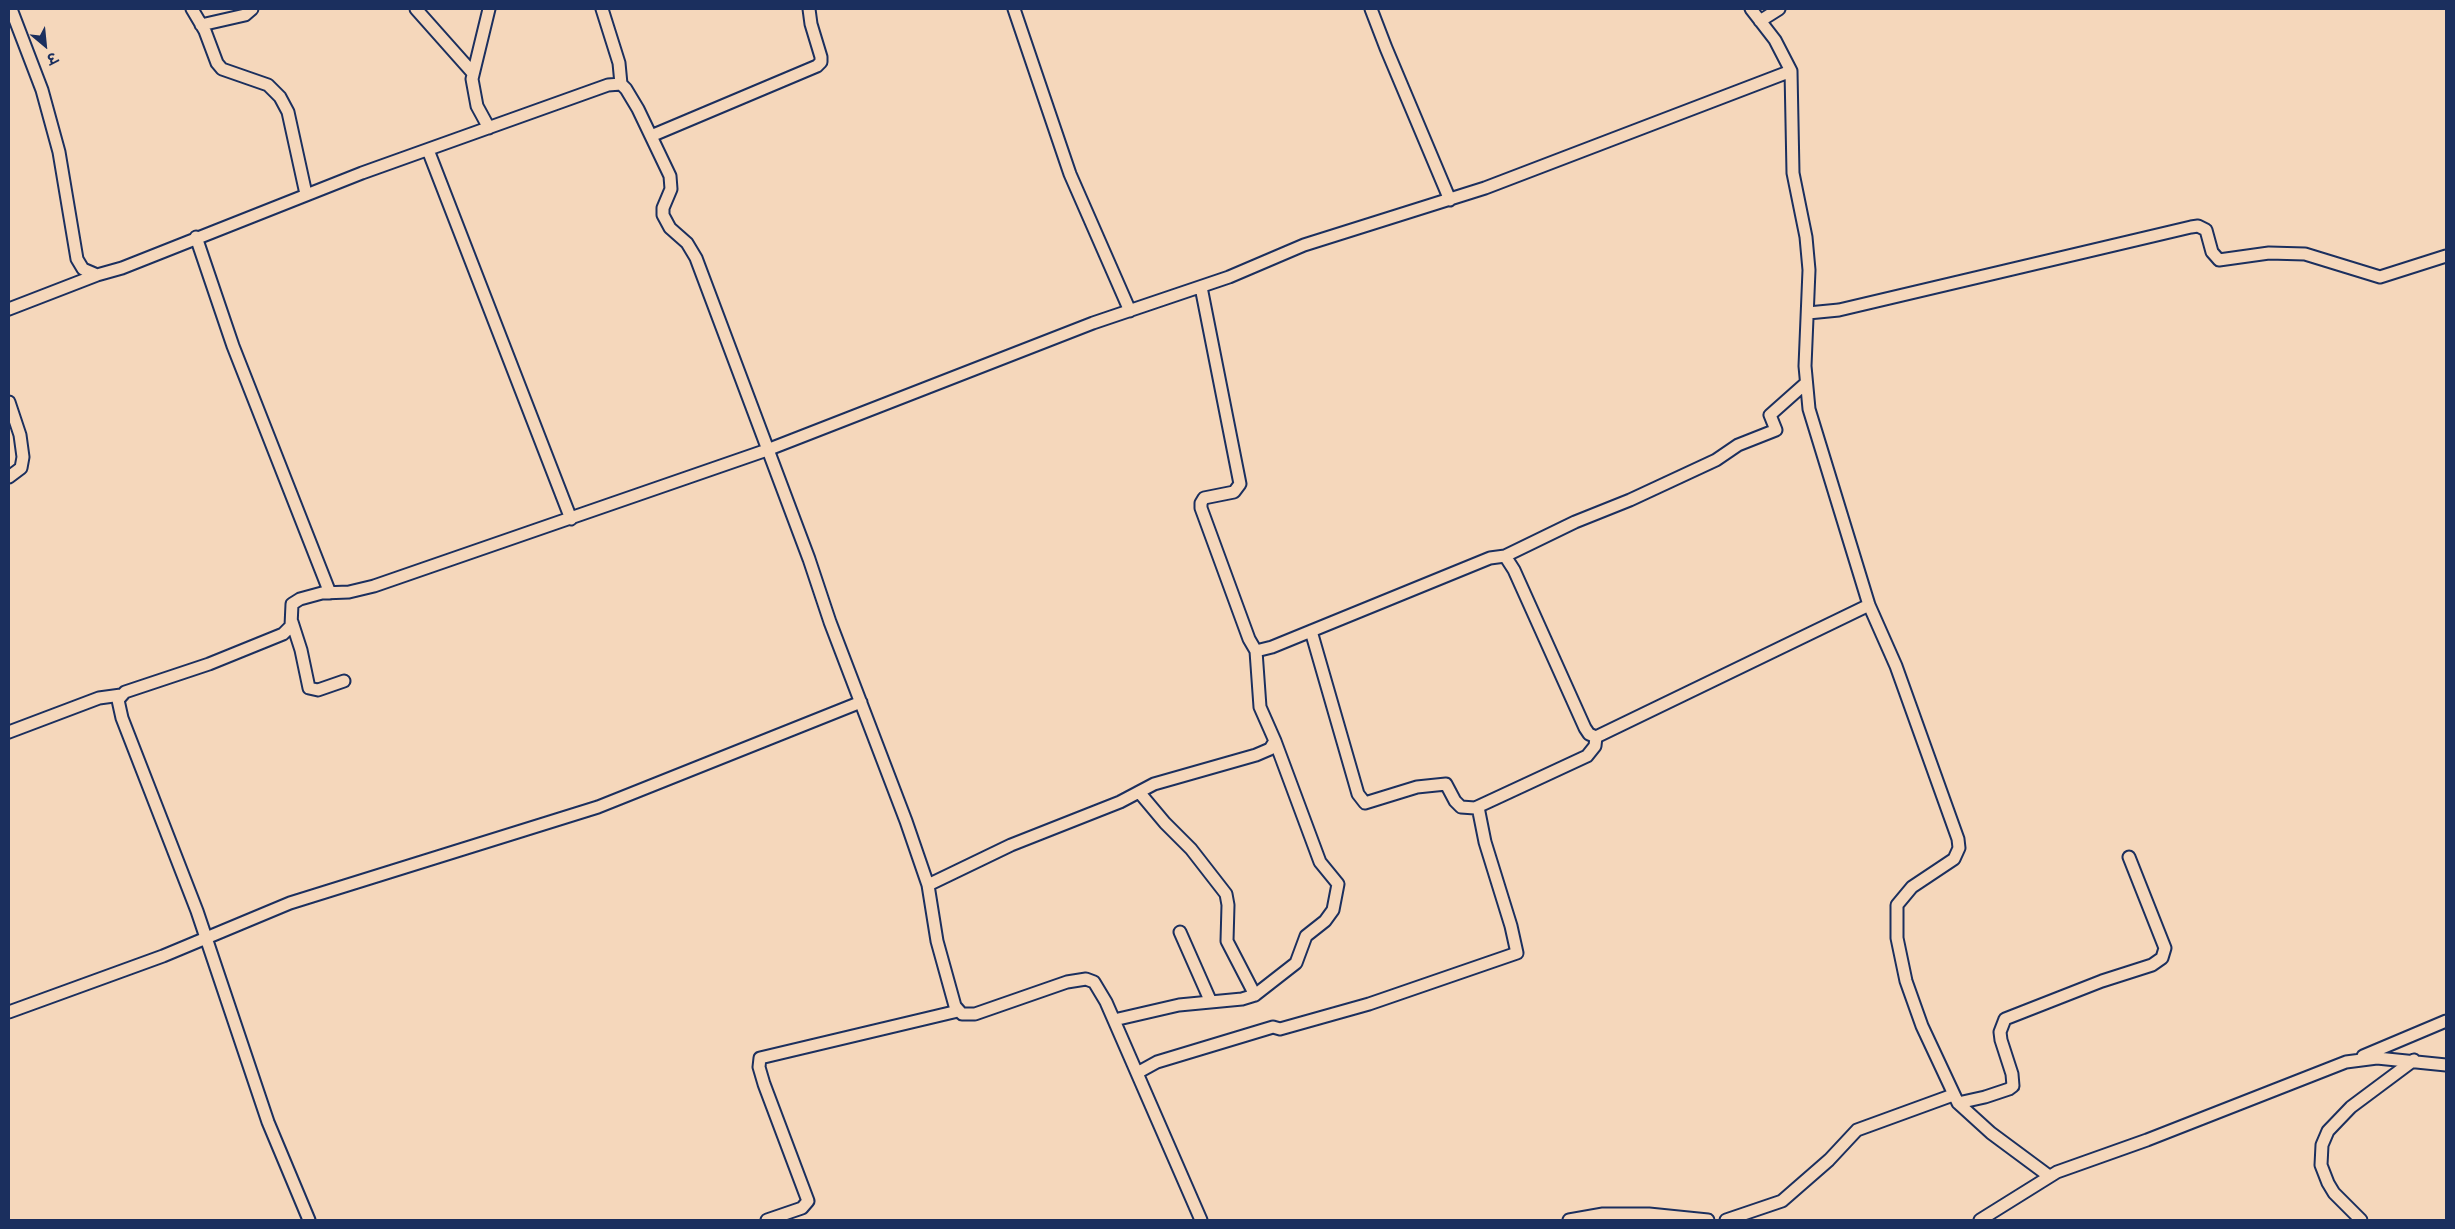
<!DOCTYPE html>
<meta charset="utf-8">
<style>
body{margin:0}
#map{position:relative;width:2455px;height:1229px;overflow:hidden;background:#f5d7bb;font-family:Mali,"Playpen Sans Deva",sans-serif}
canvas{display:block}
.frame{position:absolute;inset:0;border:10px solid #1b2f5e;pointer-events:none}
.north{position:absolute;left:20px;top:20px;width:50px;height:50px;-webkit-text-stroke:4px #f5d7bb;paint-order:stroke;rotate:152deg;font-size:14px;font-weight:700;line-height:20px;text-align:center;color:#1b2f5e}
.north::after{content:'';display:block;margin:auto;width:18px;height:22px;background:#1b2f5e;clip-path:polygon(50% 0,100% 100%,50% 72%,0 100%)}
</style>
<div id="map">
<canvas width="2455" height="1229"></canvas>
<div class="frame"></div>
<div class="north">उ</div>
</div>
<script>
const g = document.querySelector('canvas').getContext('2d');
g.lineJoin = 'round';
const shape = rows => new Path2D(rows.map(r => 'M' + r).join(''));
function strokePath(path, color, width, dash) { g.strokeStyle = color; g.lineWidth = width; g.lineCap = dash ? 'butt' : 'round'; g.setLineDash(dash || []); g.stroke(path); }
const minor = shape([
 [11,9,42,90,59,152,77,259,83,269,97,275,122,268,362,173,608,85,621,84,626,89,638,109,670,176,671,189,663,208,663,215,670,228,687,243,696,258,809,559,830,622,906,821,928,885,937,941,955,1006,962,1014,975,1014,1067,982,1086,979,1094,982,1106,1002,1201,1220],
 [192,9,205,31,217,63,222,69,268,85,280,97,288,112,306,194],
 [416,9,472,72],
 [602,9,619,63,621,84],
 [1014,9,1070,174,1130,311],
 [1371,9,1386,48,1450,200],
 [1751,9,1775,40,1791,71,1793,173,1806,237,1809,270,1805,366,1809,409,1869,605,1896,666,1958,839,1959,848,1954,859,1912,887,1897,905,1897,938,1906,981,1922,1026,1958,1103,1991,1133,2049,1176],
 [1760,21,1779,9],
 [201,25,245,15,252,9],
 [489,128,477,106,472,79,489,9],
 [651,136,817,66,821,62,821,57,811,24,809,9],
 [428,150,571,519],
 [196,237,233,346,330,593],
 [1201,287,1240,484,1234,492,1204,498,1201,503,1201,508,1249,639,1256,651,1272,647,1490,558,1505,556,1514,570,1585,728,1589,734,1596,737,1869,605],
 [9,309,97,275],
 [1808,313,1839,310,2191,227,2198,226,2206,230,2212,252,2219,260,2269,253,2305,254,2380,277,2446,256],
 [9,402,20,435,23,457,21,468,9,477],
 [1505,556,1575,522,1630,500,1716,460,1738,445,1776,430,1770,415,1806,383],
 [292,622,301,650,309,688,318,690,344,681],
 [1311,631,1358,794,1365,803,1417,787,1446,784,1455,801,1461,807,1475,808,1587,756,1595,746,1596,737],
 [9,732,99,698,121,695],
 [1139,792,1165,823,1191,849,1226,894,1228,905,1227,941,1255,995],
 [928,885,1011,845,1120,802,1154,784,1256,755,1270,749,1275,741,1260,707,1256,651],
 [1180,932,1210,1000],
 [9,1012,163,956,290,903,598,807,861,702],
 [1114,1020,1179,1005,1242,999,1255,995,1296,963,1306,936,1325,921,1333,910,1338,884,1320,862,1275,741],
 [2363,1056,2446,1021],
 [1137,1073,1157,1062,1273,1027,1280,1029,1369,1004,1517,953,1511,926,1485,842,1478,807],
 [1958,1103,1985,1097,2009,1089,2013,1086,2012,1074,2001,1040,2000,1032,2005,1019,2102,981,2152,965,2162,958,2165,948,2129,857],
 [309,1220,268,1122,197,911,122,718,118,700,125,692,209,664,283,634,291,626,292,604,300,599,322,593,349,592,374,586,767,450,1093,323,1229,277,1304,245,1485,188,1791,71],
 [767,1220,802,1208,808,1201,764,1084,759,1067,760,1058,958,1011],
 [1569,1220,1603,1214,1649,1214,1708,1220],
 [1726,1220,1782,1201,1829,1160,1857,1130,1953,1095],
 [1980,1220,2057,1172,2147,1140,2346,1062,2377,1058,2446,1065],
 [2361,1220,2334,1193,2328,1183,2321,1165,2322,1145,2328,1131,2351,1107,2414,1060]
]);
strokePath(minor, '#1b2f5e', 15);
strokePath(minor, '#f5d7bb', 11);
</script>
